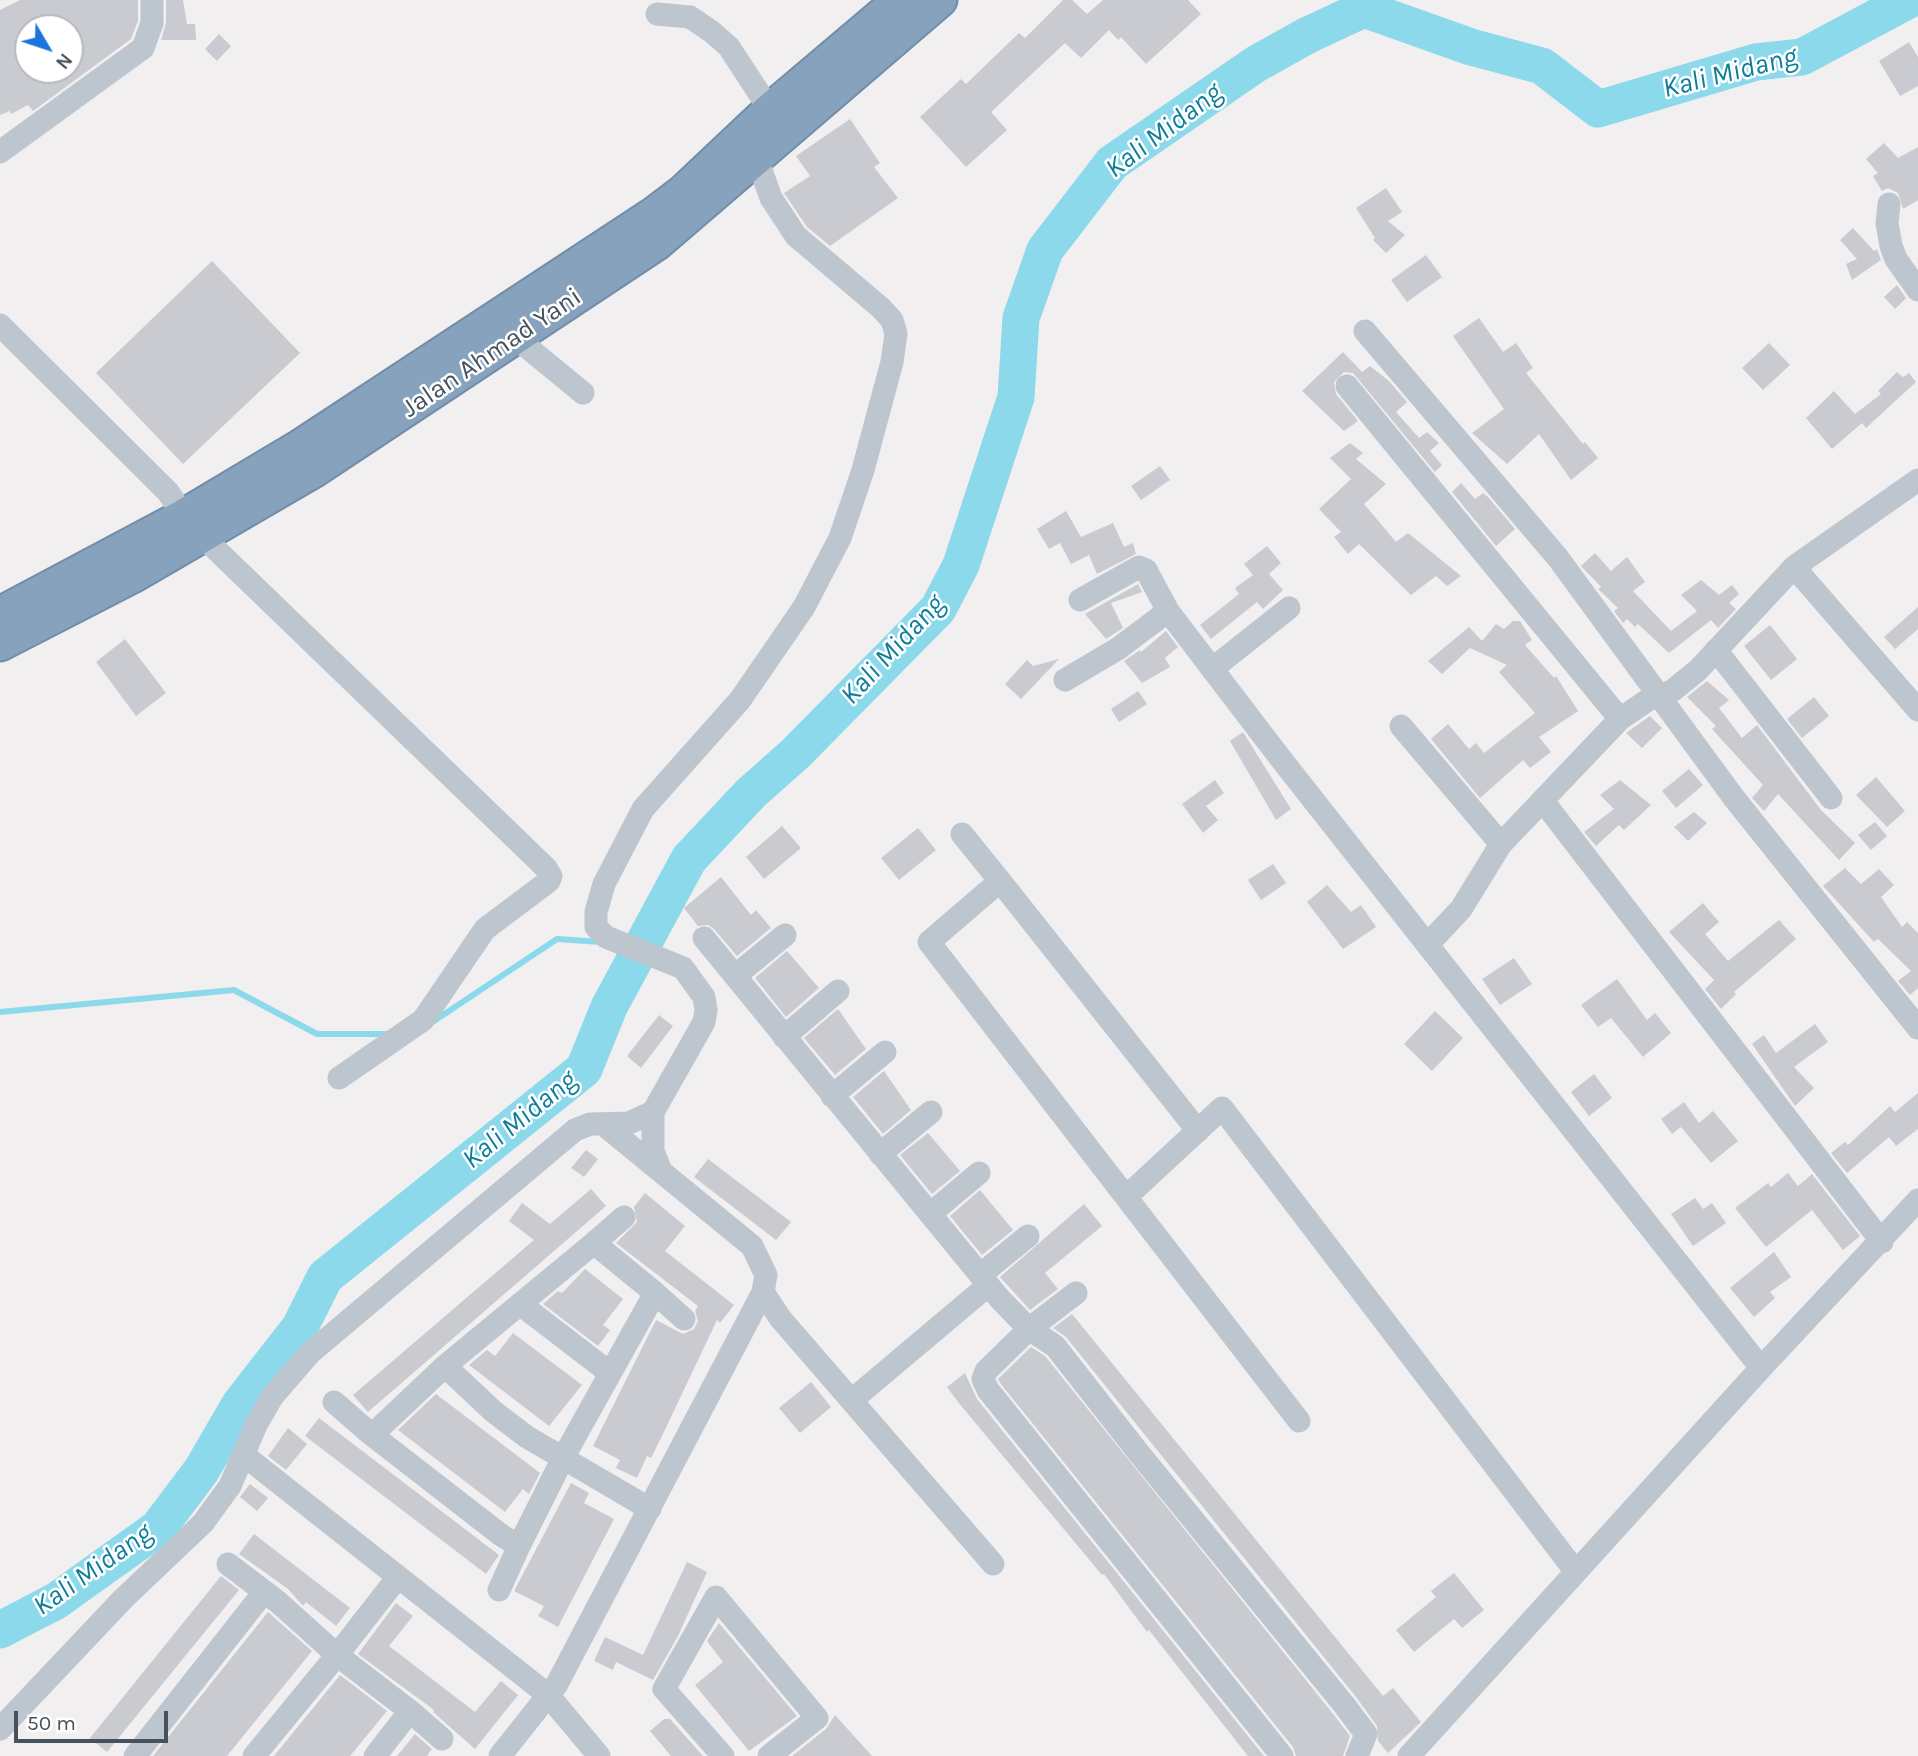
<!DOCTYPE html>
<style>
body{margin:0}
#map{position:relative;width:1918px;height:1756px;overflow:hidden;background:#f1efef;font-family:Karla,sans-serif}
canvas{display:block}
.north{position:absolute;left:14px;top:14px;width:70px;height:70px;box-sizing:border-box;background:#fff;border:2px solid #b5babe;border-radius:50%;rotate:129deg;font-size:19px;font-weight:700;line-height:28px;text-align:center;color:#47525c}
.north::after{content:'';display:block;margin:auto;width:24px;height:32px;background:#1c74de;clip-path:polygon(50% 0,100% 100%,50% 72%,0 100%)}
.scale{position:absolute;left:14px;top:1711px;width:154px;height:32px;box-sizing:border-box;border:4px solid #47525c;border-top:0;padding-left:9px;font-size:21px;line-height:24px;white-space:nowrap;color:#47525c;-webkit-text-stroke:5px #fff;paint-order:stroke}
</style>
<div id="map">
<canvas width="1918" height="1756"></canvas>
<div class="north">N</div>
<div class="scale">50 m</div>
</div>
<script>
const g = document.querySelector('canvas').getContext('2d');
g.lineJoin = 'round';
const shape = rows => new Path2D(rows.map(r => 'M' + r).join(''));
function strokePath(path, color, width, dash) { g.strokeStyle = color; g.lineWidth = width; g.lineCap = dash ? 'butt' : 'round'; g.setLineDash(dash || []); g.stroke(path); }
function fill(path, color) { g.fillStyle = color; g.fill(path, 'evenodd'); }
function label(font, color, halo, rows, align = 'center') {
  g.font = font + ' Karla,sans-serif'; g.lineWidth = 5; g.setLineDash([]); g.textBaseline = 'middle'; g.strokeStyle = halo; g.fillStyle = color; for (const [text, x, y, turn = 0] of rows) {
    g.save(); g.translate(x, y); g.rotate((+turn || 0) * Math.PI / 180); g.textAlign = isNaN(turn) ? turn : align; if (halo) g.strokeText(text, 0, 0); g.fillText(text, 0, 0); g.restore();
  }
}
strokePath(shape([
 [0,1012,234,990,317,1034,388,1034],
 [431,1023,557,939,601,942]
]), '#8bd9eb', 6);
strokePath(shape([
 [0,1630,56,1601,158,1528,201,1471,240,1404,300,1327,325,1277,584,1069,609,1007,689,859,751,793,795,754,938,609,961,565,1016,397,1021,318,1045,250,1112,163,1256,64,1308,35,1364,9,1471,47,1542,66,1598,109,1756,62,1802,57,1909,0]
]), '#8bd9eb', 37);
fill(shape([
 [20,0,138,0,138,21,131,39,33,111,28,105,11,114,10,111,0,115,0,10],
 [28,28,70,28,70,70,28,70],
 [166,0,183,0,187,24,195,24,196,40,161,40,166,23],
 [1063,0,1072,0,1087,14,1103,0,1188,0,1201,14,1146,64,1121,37,1118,40,1109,30,1081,58,1065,43,991,112,1007,130,966,167,920,117,961,79,966,84,1019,33,1025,38],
 [219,34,231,46,217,61,205,49],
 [1909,42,1918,57,1918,86,1900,96,1879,61],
 [850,119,880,163,874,167,898,198,830,246,807,227,784,193,810,176,796,156],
 [1884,143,1898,158,1918,147,1918,200,1903,209,1898,193,1888,188,1882,191,1873,176,1878,173,1866,159],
 [1386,188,1402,212,1388,221,1405,235,1386,253,1373,240,1375,238,1356,208],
 [1853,228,1874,251,1877,249,1881,260,1852,280,1846,264,1857,259,1840,240],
 [1426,255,1442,277,1407,302,1391,280],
 [212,261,300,353,183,464,96,373],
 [1897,285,1906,298,1895,309,1884,297],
 [1479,318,1503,352,1516,343,1533,368,1526,373,1583,444,1585,442,1598,458,1571,480,1539,434,1507,464,1472,433,1504,409,1453,336],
 [1769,343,1790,365,1763,390,1742,368],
 [1343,352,1362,372,1370,366,1389,381,1407,402,1396,412,1419,438,1427,432,1439,443,1430,451,1442,465,1435,472,1353,373,1344,372,1334,382,1336,394,1358,421,1344,431,1302,391],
 [1897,372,1903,377,1909,373,1916,382,1866,428,1862,423,1832,449,1806,418,1834,391,1855,414,1881,394,1878,391],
 [1350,443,1363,453,1356,459,1386,484,1364,504,1396,542,1408,533,1461,576,1447,586,1436,576,1411,595,1359,544,1348,554,1334,537,1341,532,1319,509,1351,479,1330,458],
 [1160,466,1170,480,1141,500,1131,486],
 [1461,483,1475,499,1483,493,1488,497,1515,529,1496,546,1452,492],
 [1066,511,1081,537,1113,523,1124,547,1133,543,1136,554,1097,574,1089,555,1071,564,1060,543,1049,549,1037,529],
 [1267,546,1281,563,1269,574,1283,590,1263,609,1257,602,1211,639,1200,625,1239,594,1235,588,1253,575,1244,564],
 [1595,553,1611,571,1627,557,1645,582,1633,591,1671,631,1697,611,1681,595,1701,580,1719,595,1732,585,1739,594,1729,603,1736,609,1718,628,1711,620,1669,653,1638,624,1635,627,1627,619,1623,623,1614,611,1618,608,1598,589,1601,587,1581,566],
 [1138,584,1142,592,1111,603,1123,628,1106,639,1085,614],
 [1918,607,1918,629,1895,649,1884,637],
 [1513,621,1520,621,1532,640,1525,645,1554,678,1556,676,1578,711,1539,737,1551,752,1530,768,1523,760,1480,798,1431,739,1448,724,1469,749,1476,743,1484,753,1535,713,1499,672,1507,665,1470,648,1442,674,1428,661,1469,627,1482,641,1496,624,1504,629],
 [1770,625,1797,659,1771,680,1744,646],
 [1166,631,1178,647,1165,658,1170,667,1142,683,1124,661,1140,650,1141,652],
 [125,639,166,693,136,716,96,662],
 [1059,659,1021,699,1005,684,1027,660,1033,666],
 [1707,681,1729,700,1719,708,1742,738,1757,725,1821,810,1855,843,1839,860,1778,794,1764,811,1752,798,1763,785,1712,729,1716,726,1687,697],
 [1138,691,1147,704,1119,722,1111,709],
 [1814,697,1829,716,1802,738,1787,719],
 [1650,716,1662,728,1642,748,1626,733],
 [1243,732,1291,809,1276,820,1230,741],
 [1689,769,1703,785,1676,808,1662,791],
 [1876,777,1905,811,1887,827,1856,795],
 [1215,780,1224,793,1206,806,1218,820,1203,833,1182,804],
 [1620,780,1651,805,1624,830,1619,825,1596,846,1584,832,1614,809,1600,795],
 [1694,812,1707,823,1688,841,1674,827],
 [1875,822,1887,836,1871,850,1858,835],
 [782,826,801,848,764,879,746,857],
 [918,828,936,850,899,880,881,858],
 [1273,864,1286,883,1261,900,1248,880],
 [1845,868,1861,884,1879,869,1894,885,1881,897,1902,927,1907,922,1918,933,1918,988,1910,995,1898,981,1911,971,1878,939,1874,942,1823,886],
 [721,877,751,915,756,910,771,928,737,956,714,929,708,925,698,926,684,908],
 [1327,885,1351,912,1361,905,1376,927,1343,949,1307,902],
 [1703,903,1719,922,1705,934,1728,961,1779,920,1796,939,1734,992,1736,994,1721,1009,1705,989,1714,980,1669,932],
 [787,951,819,988,786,1017,755,978],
 [1514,958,1532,984,1500,1005,1482,979],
 [1617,979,1647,1020,1655,1013,1671,1033,1643,1057,1611,1018,1598,1027,1581,1005],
 [838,1009,866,1049,835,1075,804,1038],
 [1435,1011,1463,1038,1432,1071,1404,1044],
 [659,1015,673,1026,641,1068,627,1056],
 [1815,1024,1828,1042,1794,1067,1814,1088,1795,1106,1752,1044,1764,1035,1776,1053],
 [884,1071,911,1110,883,1134,853,1097],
 [1594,1074,1612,1098,1589,1116,1571,1092],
 [1918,1093,1918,1129,1896,1146,1889,1137,1847,1173,1831,1153,1845,1142,1848,1145,1890,1106,1895,1112],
 [1684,1102,1699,1123,1713,1111,1738,1141,1711,1163,1681,1127,1672,1134,1661,1119],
 [928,1133,960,1171,932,1194,900,1155],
 [586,1150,598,1159,584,1177,571,1168],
 [708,1159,791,1222,776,1240,694,1177],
 [1788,1173,1798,1186,1812,1174,1860,1236,1843,1250,1812,1210,1766,1247,1735,1208,1768,1183,1771,1187],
 [591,1189,606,1206,368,1412,353,1395,534,1240,509,1221,522,1203,550,1224],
 [980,1190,1013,1230,982,1255,950,1216],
 [645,1193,685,1226,665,1251,734,1305,720,1323,717,1320,662,1436,651,1458,647,1456,637,1478,616,1468,620,1460,593,1446,656,1320,683,1334,694,1329,698,1321,695,1311,698,1306,616,1243,637,1222,634,1207],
 [1695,1198,1703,1209,1712,1203,1726,1223,1693,1246,1671,1214],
 [1084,1204,1102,1226,1045,1273,1058,1289,1030,1310,1000,1277],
 [1774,1252,1791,1277,1770,1292,1775,1298,1754,1317,1730,1288],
 [585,1269,623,1299,603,1325,610,1330,598,1346,543,1304,558,1291,562,1293],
 [1072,1314,1383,1696,1393,1688,1421,1722,1388,1753,1378,1741,1377,1726,1356,1697,1066,1337,1053,1328],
 [513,1333,582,1385,549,1426,469,1365,487,1350,495,1356],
 [1031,1347,1045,1356,1334,1715,1350,1736,1343,1756,1296,1756,1293,1747,1000,1383,998,1379],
 [965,1373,977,1399,1264,1756,1248,1756,1149,1630,1147,1632,1104,1574,1102,1575,958,1402,947,1387],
 [811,1382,831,1407,800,1433,779,1408],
 [436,1394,540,1473,529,1494,523,1489,505,1512,398,1430],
 [319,1418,499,1555,486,1574,305,1436],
 [288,1428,307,1444,286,1470,268,1456],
 [571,1483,589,1493,584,1503,614,1519,558,1627,538,1616,544,1606,514,1591],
 [250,1484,268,1498,257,1511,240,1497],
 [254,1534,350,1608,336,1626,306,1602,303,1606,288,1589,239,1554],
 [687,1562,707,1572,678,1636,653,1680,616,1662,613,1670,594,1661,605,1637,643,1655],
 [1454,1573,1484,1610,1462,1628,1454,1619,1414,1652,1396,1630,1436,1597,1431,1591],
 [221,1576,239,1590,107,1752,90,1738],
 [396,1603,413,1616,389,1646,475,1712,501,1681,518,1695,475,1749,433,1712,434,1710,358,1654],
 [268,1612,312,1651,227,1756,153,1756],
 [719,1623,797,1716,749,1751,695,1685,723,1662,707,1641],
 [340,1675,387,1711,350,1756,274,1756],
 [835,1715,872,1756,792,1756,826,1729],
 [664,1719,670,1719,703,1756,671,1756,650,1731],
 [415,1734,432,1749,427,1756,397,1756]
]), '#c9cbd1');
const highway = shape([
 [0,614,184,516,298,448,654,214,683,192,770,110,900,0],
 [0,644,136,574,313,471,657,243,940,0]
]);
strokePath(highway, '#728da9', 37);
strokePath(shape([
 [657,14,690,17,712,32,729,47,770,110],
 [0,152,143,48,152,23,152,0],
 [1889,204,1887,223,1891,246,1896,259,1918,290],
 [0,325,168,492,184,516],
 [1365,331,1558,558,1734,798,1918,1028],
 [516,338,583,393],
 [1347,386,1620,719],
 [202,536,546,868,551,876,549,881,485,929,423,1020,339,1078],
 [1794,567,1918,710],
 [1080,600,1139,567,1146,570,1168,611,1281,759,1761,1368],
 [1716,650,1831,798],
 [1212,669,1289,608],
 [1065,680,1119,648,1168,611],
 [1401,726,1501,844],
 [1543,801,1882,1242],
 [962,834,1000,881],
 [704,938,999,1298,1029,1329,1055,1346,1138,1452,1345,1706,1366,1734,1357,1756],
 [1429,943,1461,909,1501,844,1620,719,1648,700,1672,691,1698,670,1794,567,1918,480],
 [735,976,785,935],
 [784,1037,838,991],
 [832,1096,885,1052],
 [880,1154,931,1112],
 [660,1169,653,1151,653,1112,704,1022,706,1010,704,997,683,968,606,937,596,927,596,912,604,884,643,809,740,700,804,607,840,538,863,470,892,362,896,334,892,320,881,308,796,236,771,198,757,159],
 [1126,1197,929,942,1000,881,1198,1131],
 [930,1214,979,1173],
 [594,1243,624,1217],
 [980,1275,1028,1236],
 [763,1292,780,1318,993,1564],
 [655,1293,684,1319],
 [1076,1293,1029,1329,986,1371,983,1379,988,1390,1282,1756],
 [520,1304,610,1373],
 [445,1366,594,1243,655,1293,563,1458,519,1546,501,1535,372,1435,445,1366,494,1412,527,1437,558,1455,563,1458,650,1509],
 [852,1400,979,1293],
 [334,1402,372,1435],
 [1299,1421,1126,1197,1222,1108,1576,1572],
 [245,1456,548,1695,599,1756],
 [228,1564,278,1602,337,1655,254,1756],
 [499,1590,519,1546],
 [410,1711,442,1739],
 [0,1729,123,1599,203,1523,230,1486,256,1425,272,1397,310,1353,575,1130,590,1124,629,1123,653,1112],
 [135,1756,264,1592],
 [375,1756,410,1711,337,1655,398,1577],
 [500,1756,557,1684,763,1292,766,1275,752,1246,603,1124],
 [723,1756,664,1689,716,1597,817,1718,769,1756],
 [1409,1756,1761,1368,1918,1200]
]), '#bdc6ce', 23);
strokePath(highway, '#87a2bd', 33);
label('26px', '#47525c', '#fff', [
 ["Jalan Ahmad Yani",492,353,-34]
]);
label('italic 28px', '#0e7e99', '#fff', [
 ["Kali Midang",1730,73,-14],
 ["Kali Midang",1164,131,-37],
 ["Kali Midang",893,650,-47],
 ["Kali Midang",520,1120,-39],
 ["Kali Midang",93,1570,-35]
]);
</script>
